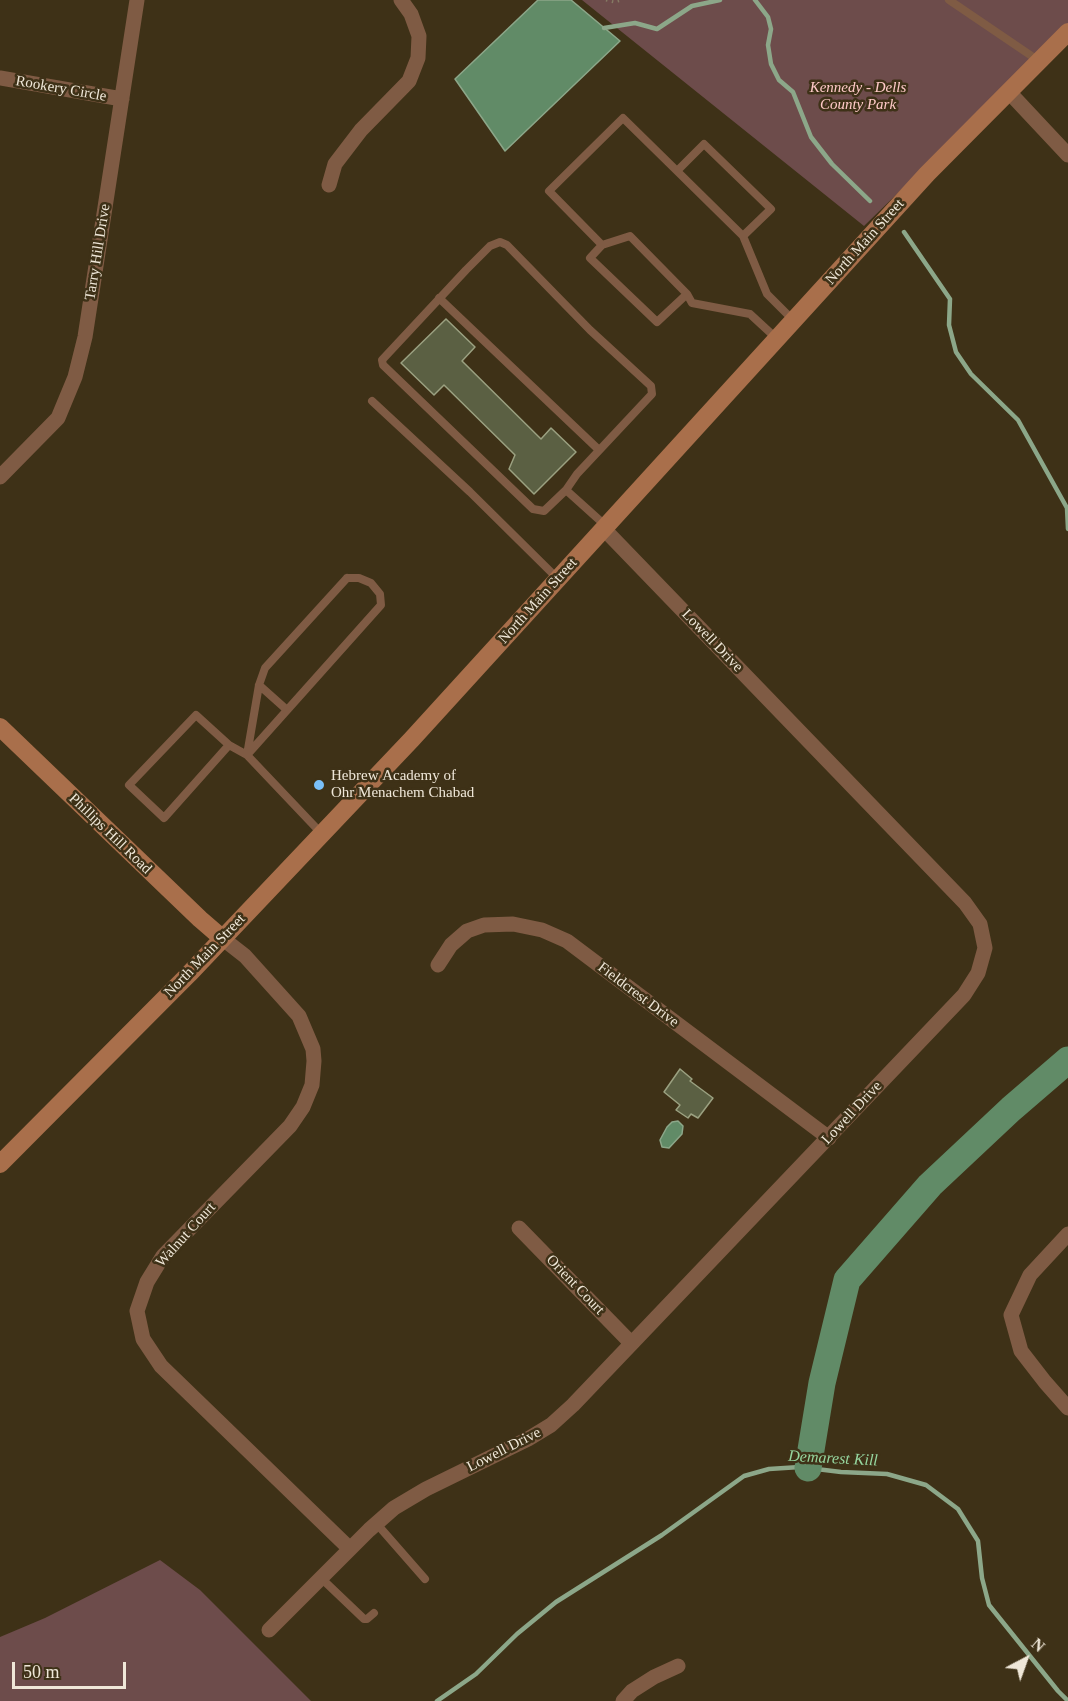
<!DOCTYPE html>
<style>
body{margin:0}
#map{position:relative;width:1068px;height:1701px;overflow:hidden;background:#3e3117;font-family:"Times New Roman",serif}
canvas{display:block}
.north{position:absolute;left:996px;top:1629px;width:60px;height:60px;-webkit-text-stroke:4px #3e3117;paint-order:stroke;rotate:41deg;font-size:16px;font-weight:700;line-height:24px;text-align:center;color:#efe7d8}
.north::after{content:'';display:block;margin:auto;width:21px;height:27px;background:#efe7d8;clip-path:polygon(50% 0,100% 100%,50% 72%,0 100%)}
.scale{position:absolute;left:12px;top:1662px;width:114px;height:27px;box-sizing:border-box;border:3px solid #efe7d8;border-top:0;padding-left:8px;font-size:18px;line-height:21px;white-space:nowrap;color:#efe7d8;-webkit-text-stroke:4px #3e3117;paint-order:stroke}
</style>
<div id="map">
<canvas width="1068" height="1701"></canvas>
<div class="north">N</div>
<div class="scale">50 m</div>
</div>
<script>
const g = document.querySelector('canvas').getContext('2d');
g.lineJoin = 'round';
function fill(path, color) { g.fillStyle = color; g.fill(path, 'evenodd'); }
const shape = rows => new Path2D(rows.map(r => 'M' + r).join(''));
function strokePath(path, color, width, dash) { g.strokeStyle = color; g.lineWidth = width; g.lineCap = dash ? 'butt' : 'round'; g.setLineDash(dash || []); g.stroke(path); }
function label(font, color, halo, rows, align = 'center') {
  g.font = font + ' "Times New Roman",serif'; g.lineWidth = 5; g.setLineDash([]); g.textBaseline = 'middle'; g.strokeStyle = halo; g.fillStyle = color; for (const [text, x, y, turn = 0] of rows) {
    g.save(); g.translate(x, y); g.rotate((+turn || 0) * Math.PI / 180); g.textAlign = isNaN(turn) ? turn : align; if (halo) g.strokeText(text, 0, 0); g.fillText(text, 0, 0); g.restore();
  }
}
fill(shape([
 [582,0,1068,0,1068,27,864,226],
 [160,1560,200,1590,311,1701,0,1701,0,1637,45,1618]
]), '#6d4c4b');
const water = shape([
 [538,0,571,0,620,41,505,151,455,79,538,0],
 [678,1121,683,1126,682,1134,669,1148,662,1147,660,1140,667,1127,672,1122,678,1121]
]);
fill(water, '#618b67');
strokePath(water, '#8ca789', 1.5);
strokePath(shape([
 [755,0,768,17,771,29,768,45,771,64,779,80,793,92,811,137,832,164,870,201],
 [604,28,635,23,657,29,692,6,720,0],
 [904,232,950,299,949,325,956,352,971,374,1018,420,1067,508,1068,529],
 [437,1701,476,1674,517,1634,556,1602,662,1535,744,1476,769,1469,800,1467,841,1472,887,1474,926,1485,958,1509,978,1541,982,1578,989,1605,1058,1691,1068,1701]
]), '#8ca789', 4.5);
strokePath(shape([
 [808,1468,822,1383,847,1280,930,1185,1011,1109,1068,1060]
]), '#618b67', 27);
const building = shape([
 [446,319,475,347,462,361,541,439,551,428,576,452,534,494,509,469,515,455,444,385,434,395,401,363,446,319],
 [680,1069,692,1079,690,1081,713,1098,698,1118,691,1114,688,1118,676,1110,680,1105,664,1092,680,1069]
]);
fill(building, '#5b6043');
strokePath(building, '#9ba181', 1.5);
strokePath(shape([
 [606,0,614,2,622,0]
]), '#857a64', 3, [1.5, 4.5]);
strokePath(shape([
 [949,0,1039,61],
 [677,171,743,236],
 [602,245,590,258,657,322,687,294],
 [439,298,599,450],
 [776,338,750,314,692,303,687,294,630,236,602,245,549,191,623,118,677,171,704,144,771,209,743,236,767,294,793,320],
 [372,401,470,492,557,578],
 [566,490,544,511,533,509,383,365,382,360,466,270,490,246,500,242,507,245,590,330,651,386,652,394,577,474,566,490,606,526],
 [347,578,359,578,371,583,380,594,381,605,247,755,259,685,265,668,347,578],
 [259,685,287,710],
 [229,745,196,715,129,785,164,818,229,745,247,755,321,833],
 [376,1523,425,1579],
 [321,1578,364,1619,367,1619,374,1613]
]), '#7f5b44', 8);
strokePath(shape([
 [0,78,122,99],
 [1008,91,1068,155],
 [329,185,335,164,361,130,409,81,418,58,419,36,411,14,401,0],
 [0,477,58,418,75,377,85,337,137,0],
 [222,938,245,956,299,1016,313,1049,314,1061,312,1085,303,1107,290,1126,163,1256,147,1282,137,1311,143,1339,161,1366,350,1549],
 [438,965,451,945,467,931,484,925,513,924,542,930,567,941,829,1138],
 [519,1228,631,1343],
 [1068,1234,1030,1275,1011,1315,1021,1351,1045,1382,1068,1408],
 [269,1630,369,1530,394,1508,426,1489,528,1439,551,1425,573,1405,964,995,978,973,985,948,980,924,965,903,604,529],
 [623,1701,632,1691,654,1677,678,1666]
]), '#7f5b44', 15);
strokePath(shape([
 [0,727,200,919,222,938],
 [0,1164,189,974,412,739,927,174,1068,32]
]), '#a96f4b', 18);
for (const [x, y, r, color] of [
 [319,785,6,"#79bff8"]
]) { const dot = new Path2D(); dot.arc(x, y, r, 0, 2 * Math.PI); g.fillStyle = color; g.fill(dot); strokePath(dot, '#3e3117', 2); }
label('italic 15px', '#ffcac8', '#3e3117', [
 ["Kennedy - Dells",858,88],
 ["County Park",858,105]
]);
label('15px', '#efe7d8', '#3e3117', [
 ["Rookery Circle",61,89,10],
 ["North Main Street",865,242,-48],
 ["Tarry Hill Drive",98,252,-81],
 ["North Main Street",538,601,-48],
 ["Lowell Drive",712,641,46],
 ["Phillips Hill Road",110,834,44],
 ["North Main Street",205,956,-46],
 ["Fieldcrest Drive",638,995,37],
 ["Lowell Drive",852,1113,-47],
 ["Walnut Court",186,1235,-48],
 ["Orient Court",575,1285,46],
 ["Lowell Drive",504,1450,-27]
]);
label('15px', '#efe7d8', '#3e3117', [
 ["Hebrew Academy of",331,776],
 ["Ohr Menachem Chabad",331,793]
], 'left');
label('italic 16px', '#96d69f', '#3e3117', [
 ["Demarest Kill",833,1459,3]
]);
</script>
